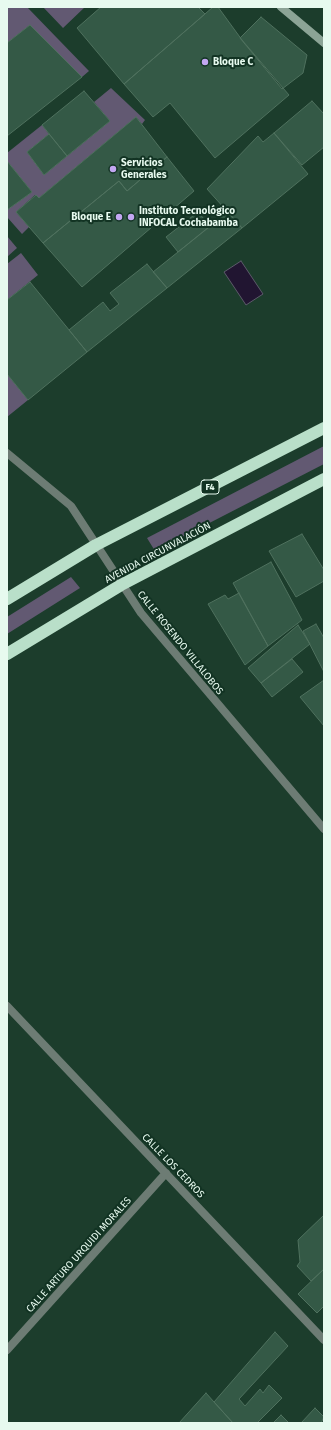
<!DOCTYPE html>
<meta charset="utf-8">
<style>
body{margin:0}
#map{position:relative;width:331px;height:1430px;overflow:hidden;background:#1c3d2c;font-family:"Fira Sans",sans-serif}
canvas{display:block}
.frame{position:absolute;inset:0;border:8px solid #e7faef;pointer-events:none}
</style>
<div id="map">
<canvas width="331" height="1430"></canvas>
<div class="frame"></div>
</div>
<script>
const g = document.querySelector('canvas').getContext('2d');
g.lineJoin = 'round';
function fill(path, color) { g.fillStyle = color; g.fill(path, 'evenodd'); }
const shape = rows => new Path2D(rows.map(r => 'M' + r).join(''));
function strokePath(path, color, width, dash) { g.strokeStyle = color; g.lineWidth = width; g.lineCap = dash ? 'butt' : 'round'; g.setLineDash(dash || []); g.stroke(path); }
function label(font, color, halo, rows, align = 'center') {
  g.font = font + ' "Fira Sans",sans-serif'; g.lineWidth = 4; g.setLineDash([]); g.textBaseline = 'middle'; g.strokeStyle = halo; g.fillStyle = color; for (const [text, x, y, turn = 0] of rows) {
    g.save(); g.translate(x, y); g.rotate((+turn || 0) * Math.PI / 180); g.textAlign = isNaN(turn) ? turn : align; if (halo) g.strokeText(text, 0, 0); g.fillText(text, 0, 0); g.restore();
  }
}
fill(shape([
 [7,7,27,7,89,71,82,77,30,25,7,43],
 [43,7,85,7,63,28],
 [111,88,145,120,142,124,136,117,39,198,35,195,16,212,29,227,22,234,7,217,7,210,32,192,7,161,7,153,42,125,49,134,27,152,44,175,110,121,94,102],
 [7,236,17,248,7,257],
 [21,253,38,275,7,300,7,264],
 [7,374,28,400,7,417],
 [324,446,324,464,155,551,147,538],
 [71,577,80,588,7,634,7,617]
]), '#625972');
const water = shape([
 [241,261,263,294,246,305,224,272,241,261]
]);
fill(water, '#211531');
strokePath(water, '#5c5a6a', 1);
const building = shape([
 [101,7,198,7,205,14,124,84,77,28,101,7],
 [213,7,218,7,242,40,289,95,215,158,170,103,153,117,124,84,213,7],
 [261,17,307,55,303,73,282,89,240,38,261,17],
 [30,25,82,77,7,136,7,43,30,25],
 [84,91,110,121,67,156,42,125,84,91],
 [312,101,324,114,324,147,302,165,274,133,312,101],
 [136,117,167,157,127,191,119,181,43,243,16,212,36,195,39,198,136,117],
 [274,133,308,174,242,228,207,189,258,136,263,142,274,133],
 [49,134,67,156,44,175,27,152,49,134],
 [167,157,194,191,82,287,43,243,119,181,127,191,167,157],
 [7,161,32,192,7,210,7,161],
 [198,212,210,226,178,252,166,237,198,212],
 [228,212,242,228,167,288,153,272,228,212],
 [147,264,167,288,87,352,69,330,103,302,110,311,119,304,110,293,147,264],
 [30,282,87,352,28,400,7,374,7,300,30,282],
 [302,534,324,570,324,581,296,597,269,551,302,534],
 [271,562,302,620,268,646,233,583,271,562],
 [239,593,268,646,245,665,208,604,225,595,228,599,239,593],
 [316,624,324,638,324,672,303,631,316,624],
 [298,625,310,644,261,683,248,668,298,625],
 [292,659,303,672,272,697,261,683,292,659],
 [324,680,324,726,300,697,324,680],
 [324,1215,324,1269,311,1281,297,1266,300,1262,298,1240,324,1215],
 [324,1269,324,1306,317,1313,298,1294,324,1269],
 [275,1332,288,1346,239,1399,245,1406,260,1389,263,1393,269,1385,282,1398,257,1423,233,1423,214,1402,275,1332],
 [206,1393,214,1402,233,1423,179,1423,206,1393],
 [315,1408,324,1417,321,1423,301,1423,315,1408],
 [281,1415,289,1423,273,1423,281,1415]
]);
fill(building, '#345946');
strokePath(building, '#4f715e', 1);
strokePath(shape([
 [7,453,71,506,141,613,324,829],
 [7,1006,324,1340],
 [7,1350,166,1173]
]), '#6d7c74', 8);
strokePath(shape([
 [281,7,324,43]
]), '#8ca496', 8);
strokePath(shape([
 [7,599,96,545,324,428],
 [7,654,121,585,324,479]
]), '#b9dfc9', 12);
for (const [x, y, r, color] of [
 [205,62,4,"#c3a7f2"],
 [113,169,4,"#c3a7f2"],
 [119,217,4,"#c3a7f2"],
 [131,217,4,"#c3a7f2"]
]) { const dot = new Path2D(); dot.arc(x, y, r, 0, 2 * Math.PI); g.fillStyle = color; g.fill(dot); strokePath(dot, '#123323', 1.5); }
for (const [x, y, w] of [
 [210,487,18]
]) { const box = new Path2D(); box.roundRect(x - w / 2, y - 7, w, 14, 3); g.fillStyle = '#123323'; g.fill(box); strokePath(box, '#e7faef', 1); }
label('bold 9px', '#e7faef', null, [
 ["F4",210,487]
]);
label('bold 10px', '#e7faef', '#123323', [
 ["Bloque C",213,62],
 ["Servicios",121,163],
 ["Generales",121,175],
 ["Instituto Tecnológico",139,211],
 ["INFOCAL Cochabamba",139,223],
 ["Bloque E",111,217,"right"]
], 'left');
label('10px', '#e7faef', '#123323', [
 ["AVENIDA CIRCUNVALACIÓN",158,553,-28],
 ["CALLE ROSENDO VILLALOBOS",180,643,51],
 ["CALLE LOS CEDROS",173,1166,46],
 ["CALLE ARTURO URQUIDI MORALES",79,1255,-48]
]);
</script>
